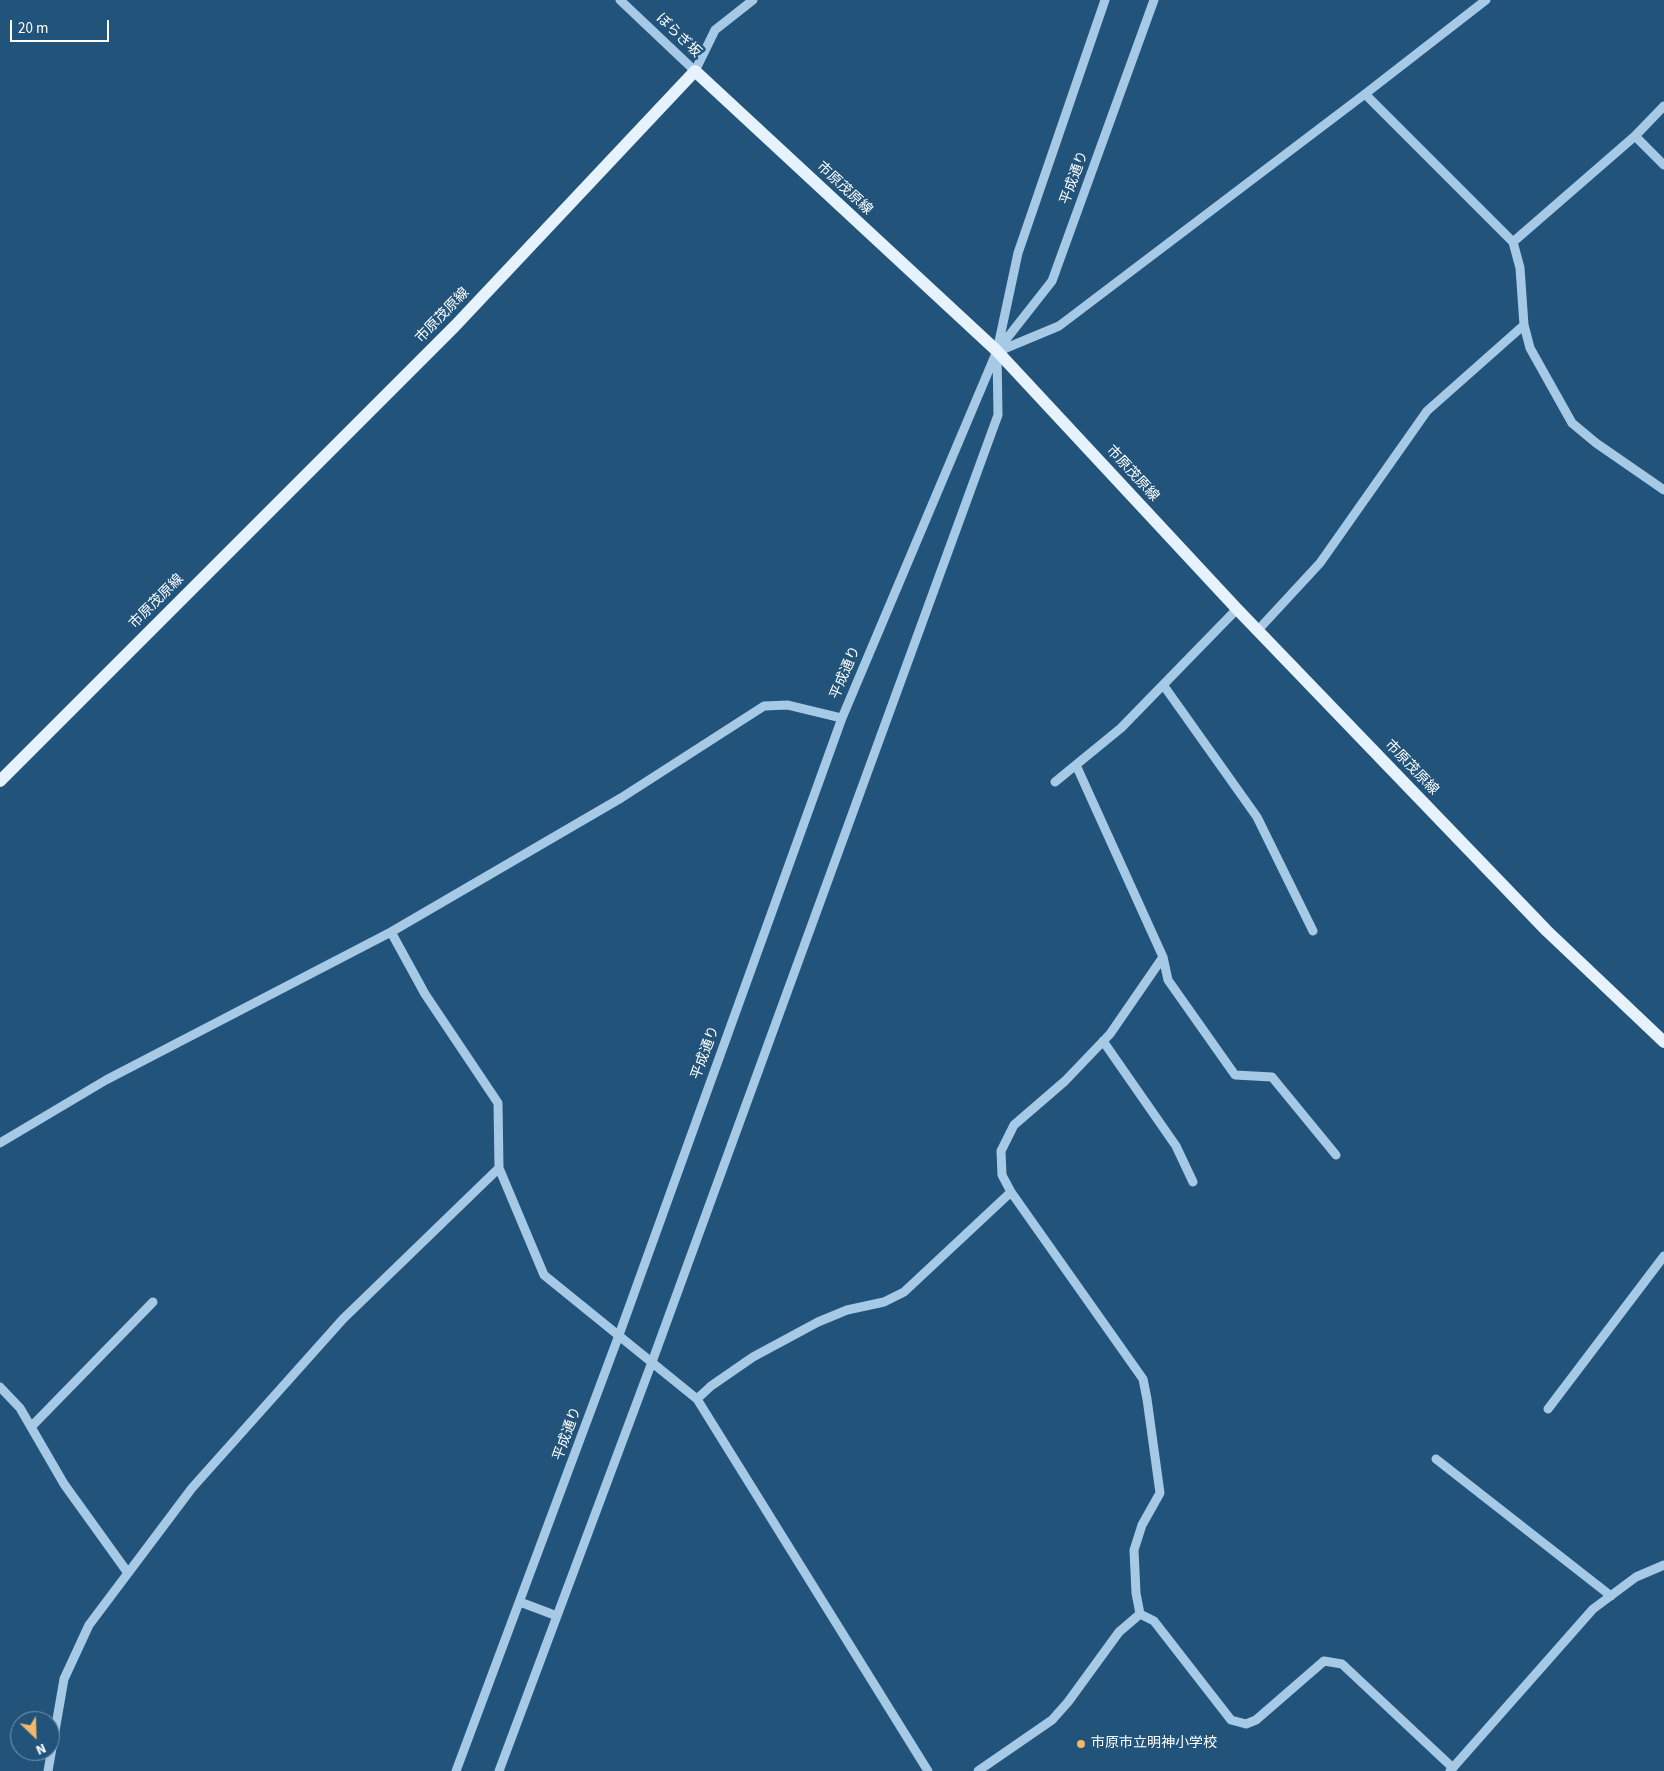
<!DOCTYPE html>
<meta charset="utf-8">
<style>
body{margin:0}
#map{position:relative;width:1664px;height:1771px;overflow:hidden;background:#22547b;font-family:"Source Sans 3",sans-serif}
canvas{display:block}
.north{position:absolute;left:10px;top:1711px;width:50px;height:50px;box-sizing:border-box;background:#22547b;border:1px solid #7a98b0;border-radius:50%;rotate:156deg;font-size:14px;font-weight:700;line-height:20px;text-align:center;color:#fff}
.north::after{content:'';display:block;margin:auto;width:18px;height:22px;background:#f1b968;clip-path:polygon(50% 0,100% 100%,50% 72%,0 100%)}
.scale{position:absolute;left:10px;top:20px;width:99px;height:22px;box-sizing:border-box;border:2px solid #fff;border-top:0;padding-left:6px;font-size:15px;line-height:18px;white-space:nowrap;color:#fff;-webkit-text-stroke:4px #22547b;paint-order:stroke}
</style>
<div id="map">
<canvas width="1664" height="1771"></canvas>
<div class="north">N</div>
<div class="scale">20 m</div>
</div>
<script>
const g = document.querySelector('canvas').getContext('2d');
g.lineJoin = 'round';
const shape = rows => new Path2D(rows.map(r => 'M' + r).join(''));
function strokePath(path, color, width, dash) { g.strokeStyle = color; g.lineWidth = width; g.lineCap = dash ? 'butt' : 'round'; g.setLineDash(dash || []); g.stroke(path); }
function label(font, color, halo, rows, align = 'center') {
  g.font = font + ' "Source Sans 3","Noto Sans JP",sans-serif'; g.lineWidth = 5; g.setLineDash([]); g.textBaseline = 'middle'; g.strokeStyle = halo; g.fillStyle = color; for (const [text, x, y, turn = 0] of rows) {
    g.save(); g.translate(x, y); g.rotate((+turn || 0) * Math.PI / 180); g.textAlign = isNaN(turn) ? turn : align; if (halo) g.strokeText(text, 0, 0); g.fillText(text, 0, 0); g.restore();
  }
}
strokePath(shape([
 [620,0,695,71,715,30,753,0],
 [1365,94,1513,242,1520,268,1524,325,1530,348,1572,423,1596,443,1664,490],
 [1635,136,1664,165],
 [1513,242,1635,136,1664,106],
 [999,351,1059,326,1365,94,1486,0],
 [1258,630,1320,563,1427,411,1524,325],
 [1164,686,1257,817,1313,931],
 [1076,765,1163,957,1168,980,1235,1075,1272,1077,1336,1155],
 [1055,782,1121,728,1237,609],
 [391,932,425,994,498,1103,499,1168,544,1275,697,1399,928,1771],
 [1103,1041,1176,1146,1193,1182],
 [0,1143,106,1080,391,932,621,798,764,706,788,705,842,718],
 [0,1387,20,1408,64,1484,128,1573],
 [697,1399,711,1386,753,1357,818,1322,847,1310,884,1302,904,1292,1011,1192],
 [1548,1409,1664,1256],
 [31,1427,153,1302],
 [1436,1459,1611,1596],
 [520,1602,557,1616],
 [1140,1614,1136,1593,1134,1550,1142,1525,1160,1493,1147,1399,1143,1379,1011,1192,1002,1175,1001,1151,1014,1125,1065,1081,1110,1034,1163,957],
 [48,1771,64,1679,89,1625,192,1488,343,1319,499,1168],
 [456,1771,619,1335,842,718,997,351,1018,253,1105,0],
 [499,1771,652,1362,998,415,997,351,1052,281,1154,0],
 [978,1771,1052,1720,1068,1702,1119,1632,1140,1614,1154,1621,1231,1720,1246,1724,1256,1720,1324,1661,1342,1664,1453,1768],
 [1450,1771,1593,1609,1636,1577,1664,1565]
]), '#a6cae5', 9);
strokePath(shape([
 [0,781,455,326,695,71,997,351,1237,609,1547,931,1664,1042]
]), '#e6f2fd', 12);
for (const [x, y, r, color] of [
 [1081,1744,5,"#f1b968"]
]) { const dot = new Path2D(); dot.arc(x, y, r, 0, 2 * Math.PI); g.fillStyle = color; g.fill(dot); strokePath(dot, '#22547b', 2); }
label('14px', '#fff', '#22547b', [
 ["ぼらぎ坂",678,36,44],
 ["平成通り",1075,178,-70],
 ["市原茂原線",844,189,43],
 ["市原茂原線",443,316,-46],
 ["市原茂原線",1132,474,47],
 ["市原茂原線",157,602,-45],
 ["平成通り",846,673,-67],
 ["市原茂原線",1411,768,46],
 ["平成通り",706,1053,-70],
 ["平成通り",568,1434,-70]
]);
label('14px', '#fff', '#22547b', [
 ["市原市立明神小学校",1091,1744]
], 'left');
</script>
